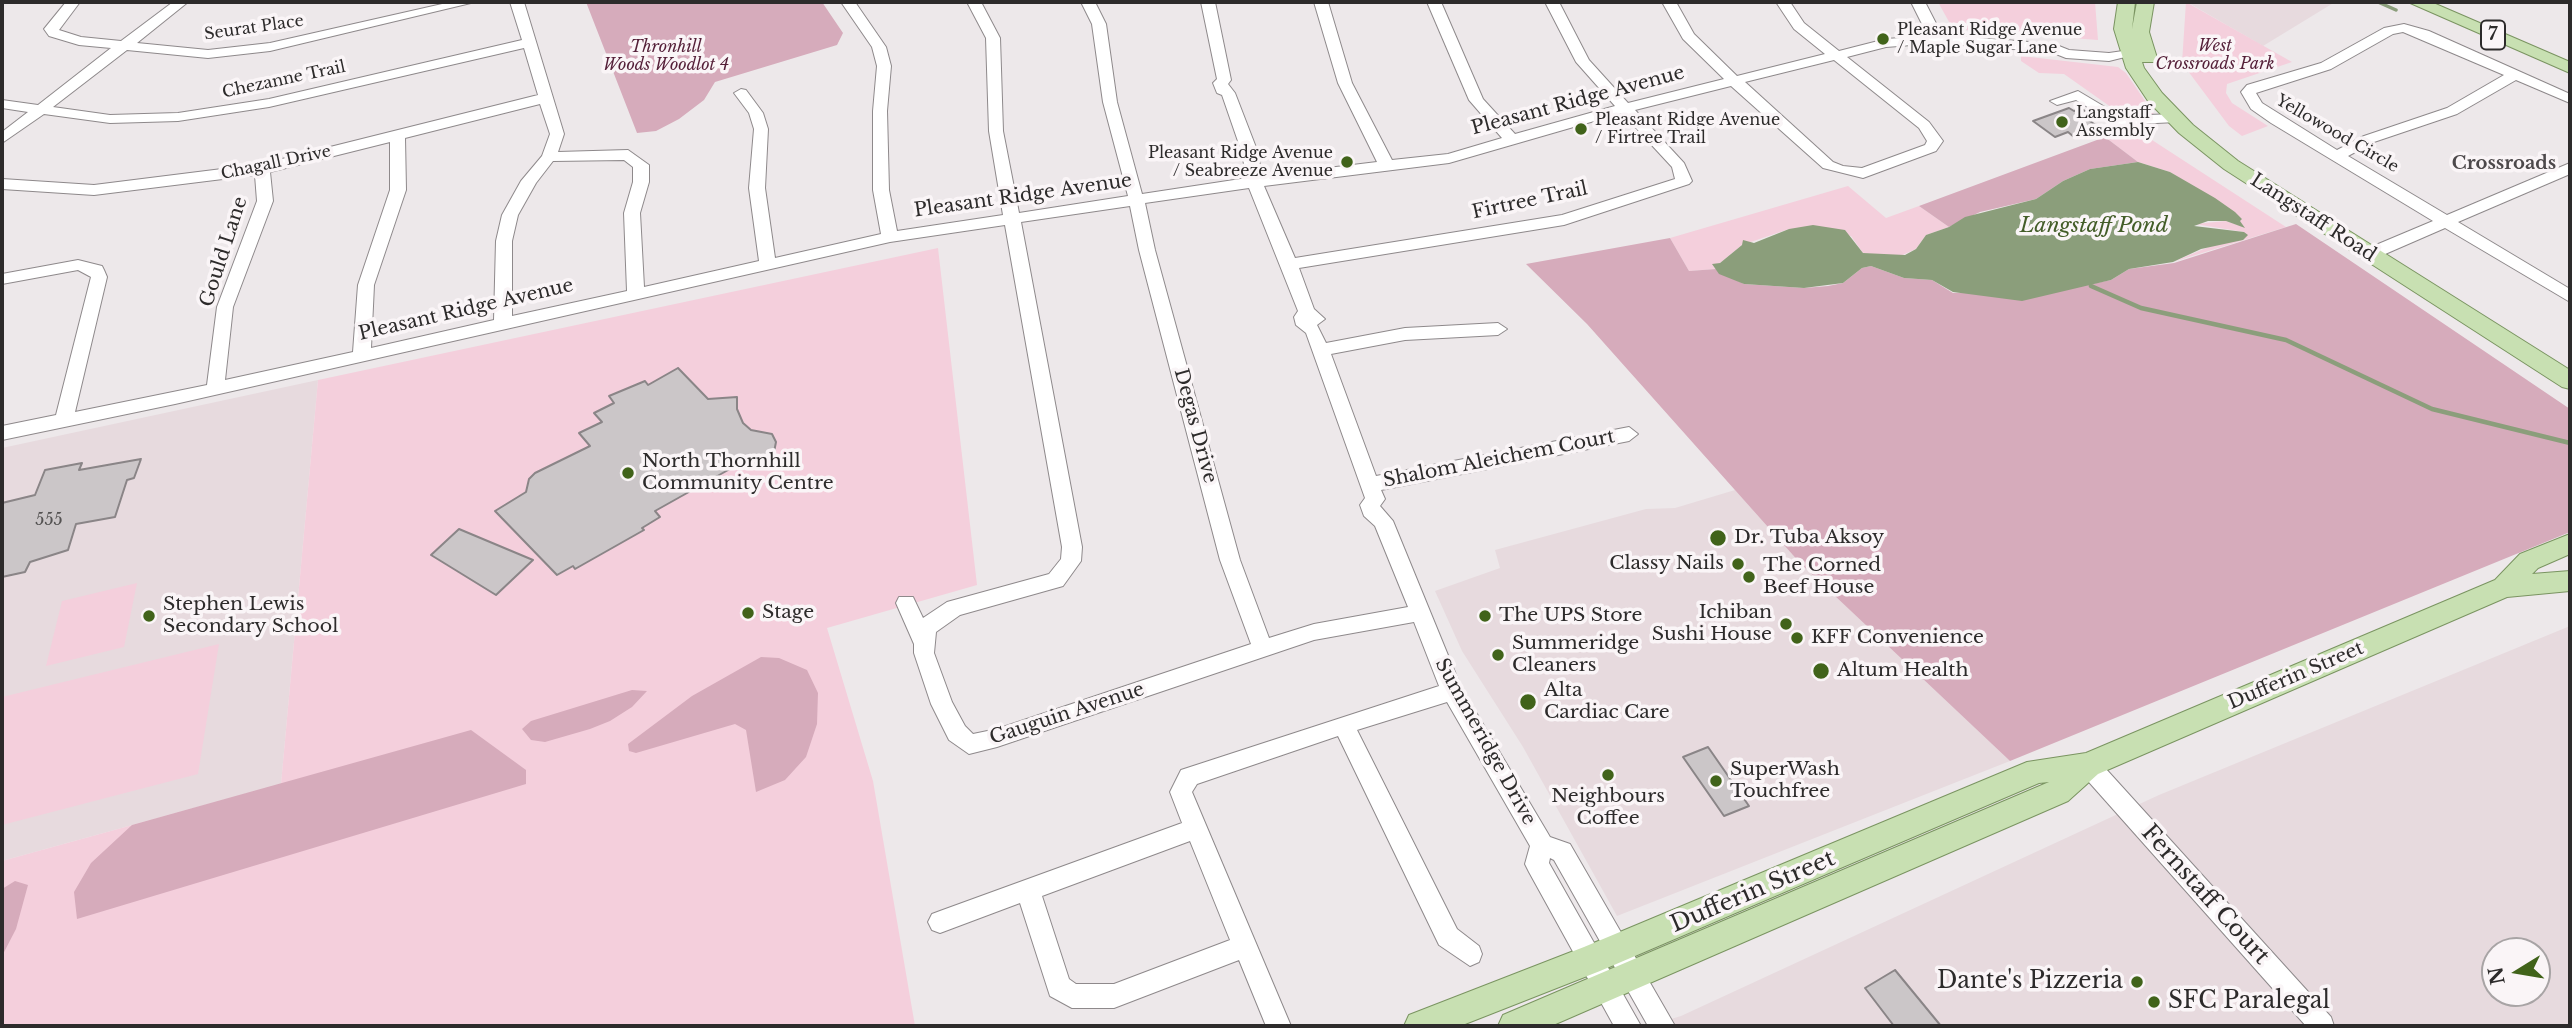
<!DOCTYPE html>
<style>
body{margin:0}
#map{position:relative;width:2572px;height:1028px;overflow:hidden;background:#ede8ea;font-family:"Libre Baskerville",serif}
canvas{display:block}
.frame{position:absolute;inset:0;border:4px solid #2d2b2b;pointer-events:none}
.north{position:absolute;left:2481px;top:937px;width:70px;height:70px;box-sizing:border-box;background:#faf5f7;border:2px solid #a8a4a5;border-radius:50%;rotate:259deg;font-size:19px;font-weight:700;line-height:28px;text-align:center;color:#2d2b2b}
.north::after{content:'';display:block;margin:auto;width:24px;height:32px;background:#41631a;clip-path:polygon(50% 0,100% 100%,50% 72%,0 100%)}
</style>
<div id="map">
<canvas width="2572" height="1028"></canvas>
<div class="frame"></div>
<div class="north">N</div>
</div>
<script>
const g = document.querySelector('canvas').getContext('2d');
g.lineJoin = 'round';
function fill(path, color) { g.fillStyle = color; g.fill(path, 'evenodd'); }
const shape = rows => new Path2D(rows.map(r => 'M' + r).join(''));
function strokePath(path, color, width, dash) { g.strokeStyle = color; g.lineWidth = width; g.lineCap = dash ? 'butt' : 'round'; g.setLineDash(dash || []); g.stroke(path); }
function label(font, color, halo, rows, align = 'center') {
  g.font = font + ' "Libre Baskerville",serif'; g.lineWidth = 7; g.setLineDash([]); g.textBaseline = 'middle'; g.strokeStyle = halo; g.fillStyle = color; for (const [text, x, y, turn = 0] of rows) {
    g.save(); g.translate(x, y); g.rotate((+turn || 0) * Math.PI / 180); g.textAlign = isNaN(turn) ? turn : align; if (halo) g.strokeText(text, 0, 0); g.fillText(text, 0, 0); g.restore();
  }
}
fill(shape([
 [2187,2,2335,2,2263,46],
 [318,380,281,784,2,861,2,448],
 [1735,490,1800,563,2010,761,1617,916,1523,747,1462,651,1435,591,1500,568,1495,550,1646,509,1675,508],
 [2570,626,2570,1026,1648,1026,1681,1016,2159,795],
 [2495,951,2537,951,2537,993,2495,993]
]), '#e7dade');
fill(shape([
 [1938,2,2095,2,2098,40,1953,29],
 [2186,2,2292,62,2227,84,2226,93,2232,103,2268,126,2242,136,2229,126,2182,63],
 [2021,56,2118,67,2126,73,2156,117,2125,117,2064,74,2039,73,2021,61],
 [2132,127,2286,227,2173,262,2244,232,2195,224,2226,221,2244,227,2239,221,2242,219,2170,172,2138,162,2105,137],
 [1848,186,1886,218,1919,206,1949,227,1926,235,1916,249,1898,257,1863,253,1851,236,1789,229,1742,245,1720,263,1713,265,1716,269,1689,271,1670,238],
 [938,248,977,585,827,628,873,781,915,1026,2,1026,2,861,281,784,318,380],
 [137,583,124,647,46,666,62,601],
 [219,644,198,774,2,825,2,697]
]), '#f4cfdc');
fill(shape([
 [586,2,822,2,843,33,837,45,715,82,704,100,679,119,656,131,637,133],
 [2105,137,2138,162,2090,169,2063,181,2036,199,1980,212,1949,227,1919,206],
 [2296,224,2570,409,2570,532,2010,761,1800,563,1587,324,1526,264,1670,238,1689,271,1716,269,1744,284,1804,288,1828,286,1843,283,1862,268,1871,266,1904,278,1932,280,1953,293,2067,289,2111,280,2129,269,2174,263],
 [761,657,779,658,807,670,818,693,817,724,806,757,785,780,756,792,746,730,735,724,636,753,629,751,628,744,692,696],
 [632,690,647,691,632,707,610,721,590,729,545,742,531,740,522,729,531,721],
 [471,730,526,770,526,784,77,919,74,892,91,863,132,825],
 [15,881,28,885,16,929,2,956,2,889]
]), '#d6abbb');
fill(shape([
 [2138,162,2170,172,2215,198,2235,212,2242,219,2240,221,2245,228,2226,221,2208,221,2194,226,2244,232,2248,235,2243,240,2201,249,2173,262,2129,269,2111,280,2022,301,1953,292,1932,280,1904,278,1871,266,1862,268,1843,283,1804,288,1744,284,1719,274,1712,264,1720,263,1742,245,1743,240,1754,243,1789,229,1813,225,1845,230,1863,253,1905,255,1916,249,1926,235,1949,227,1965,217,2036,199,2063,181,2090,169]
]), '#8b9e7b');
strokePath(shape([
 [2378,2,2396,10]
]), '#8b9e7b', 3.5);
strokePath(shape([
 [2091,286,2141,308,2286,340,2432,409,2570,443]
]), '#8b9e7b', 4.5);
const building = shape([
 [2069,108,2074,111,2082,109,2094,117,2087,119,2111,136,2087,132,2074,137,2068,132,2055,137,2033,121,2069,108],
 [678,368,708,399,737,397,737,409,743,423,751,430,772,434,776,442,774,452,758,463,737,465,655,511,660,517,642,528,644,530,575,569,573,566,557,575,495,511,526,492,529,479,535,473,590,446,579,433,602,422,594,413,614,403,609,396,645,381,648,385,678,368],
 [141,459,134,478,127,480,115,517,76,524,68,550,30,562,25,572,2,577,2,503,35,495,45,470,82,463,79,470,141,459],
 [459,529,490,542,533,560,496,595,431,555,459,529],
 [1708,747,1749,806,1724,816,1683,757,1708,747],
 [1895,970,1941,1026,1894,1026,1865,988,1895,970]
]);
fill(building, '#cbc6c8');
strokePath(building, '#8a8587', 2);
const minor = shape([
 [66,2,80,2,59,30,81,37,121,41,173,2,188,2,137,43,208,50,270,43,451,2,475,2,270,51,208,58,127,50,53,107,110,115,178,113,269,99,522,40,510,2,524,2,564,134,558,152,628,150,649,165,649,182,640,213,644,287,759,261,749,188,754,129,749,113,734,93,741,89,746,90,763,113,768,129,765,188,775,258,881,234,873,190,873,111,877,66,872,47,841,2,855,2,886,47,891,66,887,111,889,190,897,231,1003,215,989,131,986,38,967,2,981,2,1000,38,1003,131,1019,213,1128,196,1103,102,1092,24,1081,2,1095,2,1106,24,1117,102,1142,194,1247,178,1241,150,1222,95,1217,93,1213,83,1217,79,1201,2,1215,2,1231,80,1228,84,1235,93,1257,150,1262,176,1377,162,1338,83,1314,2,1328,2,1352,83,1392,160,1448,154,1502,138,1469,100,1427,2,1441,2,1483,99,1515,134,1615,106,1576,62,1545,2,1559,2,1589,60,1628,103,1724,79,1683,39,1662,2,1676,2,1694,34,1737,76,1825,54,1794,29,1776,2,1790,2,1804,23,1839,51,1886,39,1928,36,1911,2,1925,2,1942,35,2054,44,2069,50,2109,53,2130,50,2137,54,2109,61,2066,58,2051,52,1937,43,1886,47,1847,57,1929,122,1943,141,1936,151,1863,178,1823,168,1731,86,1635,110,1684,163,1692,181,1689,184,1564,225,1299,268,1314,309,1325,319,1317,325,1326,343,1405,328,1498,323,1507,329,1498,335,1405,340,1331,354,1376,476,1629,427,1638,434,1629,441,1381,490,1385,499,1380,506,1393,521,1461,687,1550,837,1570,844,1675,1026,1648,1026,1554,860,1550,858,1549,863,1641,1026,1614,1026,1529,872,1525,864,1530,846,1447,702,1357,730,1457,929,1479,946,1482,954,1479,962,1470,966,1439,945,1338,736,1197,784,1192,792,1291,1026,1266,1026,1239,960,1114,1008,1072,1008,1050,996,1020,903,940,933,932,930,928,922,932,914,940,911,1182,823,1170,792,1181,770,1439,686,1414,622,1314,640,997,747,969,754,949,740,931,704,914,653,914,644,896,603,899,597,913,597,923,618,947,602,1049,574,1061,559,1062,547,1005,225,890,242,175,404,2,440,2,426,56,415,91,277,78,270,2,284,2,274,78,260,102,266,104,270,107,277,75,412,207,385,217,307,257,201,255,175,94,195,2,189,2,179,94,185,262,164,538,95,524,48,269,107,178,121,110,123,44,114,2,143,2,132,28,112,2,108,2,100,38,105,111,48,79,45,49,36,44,29,66,2],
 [1834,60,1919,128,1927,141,1925,145,1862,168,1843,166,1833,162,1745,82,1834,60],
 [540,104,550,134,542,156,521,181,502,215,496,241,494,320,371,348,374,285,406,190,405,138,540,104],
 [1622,113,1672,167,1675,179,1562,215,1295,258,1264,186,1449,163,1622,113],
 [390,142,390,190,358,285,353,352,225,380,233,307,273,201,270,172,390,142],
 [624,160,633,167,633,182,624,213,627,291,512,316,512,241,518,215,536,183,553,161,624,160],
 [1249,188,1298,311,1294,317,1296,325,1306,333,1365,498,1360,505,1364,516,1375,526,1408,607,1314,624,1269,638,1240,560,1155,250,1145,203,1249,188],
 [1130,206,1139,250,1220,560,1251,644,997,729,973,734,965,726,952,702,934,653,936,632,960,615,1063,586,1081,561,1082,547,1021,222,1130,206],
 [1190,841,1230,940,1114,984,1076,984,1069,979,1042,896,1190,841],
 [2404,24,2429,31,2570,94,2570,103,2516,80,2457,114,2374,142,2348,156,2447,215,2570,163,2570,174,2458,222,2570,289,2570,302,2445,228,2376,258,2364,258,2364,250,2433,221,2271,123,2251,109,2241,92,2247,85,2321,63,2384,28,2404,24],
 [2403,32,2504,75,2447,108,2364,136,2337,150,2262,103,2256,93,2331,69,2393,34,2403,32],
 [2078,91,2120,116,2176,114,2183,118,2176,122,2117,125,2076,100,2057,105,2050,101,2078,91],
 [2088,755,2096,758,2331,1017,2334,1026,2306,1026,2080,772,2077,765,2080,758,2088,755]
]);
const major = shape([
 [2118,2,2135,2,2132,29,2137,2,2154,2,2149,32,2157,58,2154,62,2142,62,2144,68,2162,93,2193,125,2238,161,2570,370,2570,389,2562,387,2224,169,2179,133,2148,101,2126,68,2114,29,2118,2],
 [2408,2,2431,2,2570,62,2570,73,2408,2],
 [2570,534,2570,554,2538,568,2532,574,2570,571,2570,591,2507,597,2098,774,2068,801,1551,1026,1498,1026,1503,1015,2049,782,2039,783,1600,971,1460,1026,1404,1026,1409,1015,1584,947,2027,762,2086,753,2495,580,2520,554,2570,534]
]);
strokePath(minor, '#8e898b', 2);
strokePath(major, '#7a9461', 2);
fill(minor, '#fff');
fill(major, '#c8e0b2');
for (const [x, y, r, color] of [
 [1883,39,7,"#41631a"],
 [2062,122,7,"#41631a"],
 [1581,129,7,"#41631a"],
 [1347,162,7,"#41631a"],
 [628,473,7,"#41631a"],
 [1718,538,9,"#41631a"],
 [1738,564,7,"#41631a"],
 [1749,577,7,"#41631a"],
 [748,613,7,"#41631a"],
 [149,616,7,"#41631a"],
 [1485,616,7,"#41631a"],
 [1786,624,7,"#41631a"],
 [1797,638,7,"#41631a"],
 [1498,655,7,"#41631a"],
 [1821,671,9,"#41631a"],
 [1528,702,9,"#41631a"],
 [1608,775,7,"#41631a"],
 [1716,781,7,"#41631a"],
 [2137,982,7,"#41631a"],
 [2154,1002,7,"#41631a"]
]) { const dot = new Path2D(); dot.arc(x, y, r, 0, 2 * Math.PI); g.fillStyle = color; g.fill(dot); strokePath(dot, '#faf5f7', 2.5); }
label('16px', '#2d2b2b', '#faf5f7', [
 ["Seurat Place",254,28,-8],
 ["Chezanne Trail",284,80,-12],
 ["Yellowood Circle",2337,134,30],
 ["Chagall Drive",276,163,-12]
]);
label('16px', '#2d2b2b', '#faf5f7', [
 ["Pleasant Ridge Avenue",1897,30],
 ["/ Maple Sugar Lane",1897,48],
 ["Langstaff",2076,113],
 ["Assembly",2076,131],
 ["Pleasant Ridge Avenue",1595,120],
 ["/ Firtree Trail",1595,138],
 ["Pleasant Ridge Avenue",1333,153,"right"],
 ["/ Seabreeze Avenue",1333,171,"right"]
], 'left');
label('italic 16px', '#541f38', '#faf5f7', [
 ["West",2215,46],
 ["Crossroads Park",2215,64],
 ["Thronhill",666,47],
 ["Woods Woodlot 4",666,65]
]);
label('16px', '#545252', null, [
 ["555",49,520]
]);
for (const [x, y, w] of [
 [2493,35,24]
]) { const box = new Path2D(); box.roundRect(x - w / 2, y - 14.5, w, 29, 5); g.fillStyle = '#faf5f7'; g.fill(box); strokePath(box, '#2d2b2b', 2); }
label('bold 18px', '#2d2b2b', null, [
 ["7",2493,35]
]);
label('bold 18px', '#4d494b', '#faf5f7', [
 ["Crossroads",2504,164]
]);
label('19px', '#2d2b2b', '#faf5f7', [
 ["Pleasant Ridge Avenue",1578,101,-15],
 ["Pleasant Ridge Avenue",1023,196,-8],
 ["Firtree Trail",1530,201,-12],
 ["Langstaff Road",2313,218,33],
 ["Gould Lane",224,252,-72],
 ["Pleasant Ridge Avenue",466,310,-13],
 ["Degas Drive",1195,426,75],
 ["Shalom Aleichem Court",1499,459,-11],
 ["Dufferin Street",2296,676,-23],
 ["Gauguin Avenue",1067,714,-18],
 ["Summeridge Drive",1485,742,61]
]);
label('19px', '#2d2b2b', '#faf5f7', [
 ["North Thornhill",642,462],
 ["Community Centre",642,484],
 ["Dr. Tuba Aksoy",1734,538],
 ["Classy Nails",1724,564,"right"],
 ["The Corned",1763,566],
 ["Beef House",1763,588],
 ["Stephen Lewis",163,605],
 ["Secondary School",163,627],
 ["Stage",762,613],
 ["Ichiban",1772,613,"right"],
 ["Sushi House",1772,635,"right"],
 ["The UPS Store",1499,616],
 ["KFF Convenience",1811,638],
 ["Summeridge",1512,644],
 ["Cleaners",1512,666],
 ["Altum Health",1837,671],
 ["Alta",1544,691],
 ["Cardiac Care",1544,713],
 ["SuperWash",1730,770],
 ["Touchfree",1730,792],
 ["Neighbours",1608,797,"center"],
 ["Coffee",1608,819,"center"]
], 'left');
label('italic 21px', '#435d28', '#faf5f7', [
 ["Langstaff Pond",2094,226]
]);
label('23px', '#2d2b2b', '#faf5f7', [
 ["Dufferin Street",1753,892,-23],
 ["Fernstaff Court",2205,895,48]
]);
label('23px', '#2d2b2b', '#faf5f7', [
 ["Dante's Pizzeria",2123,982],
 ["SFC Paralegal",2168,1002,"left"]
], 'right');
</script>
